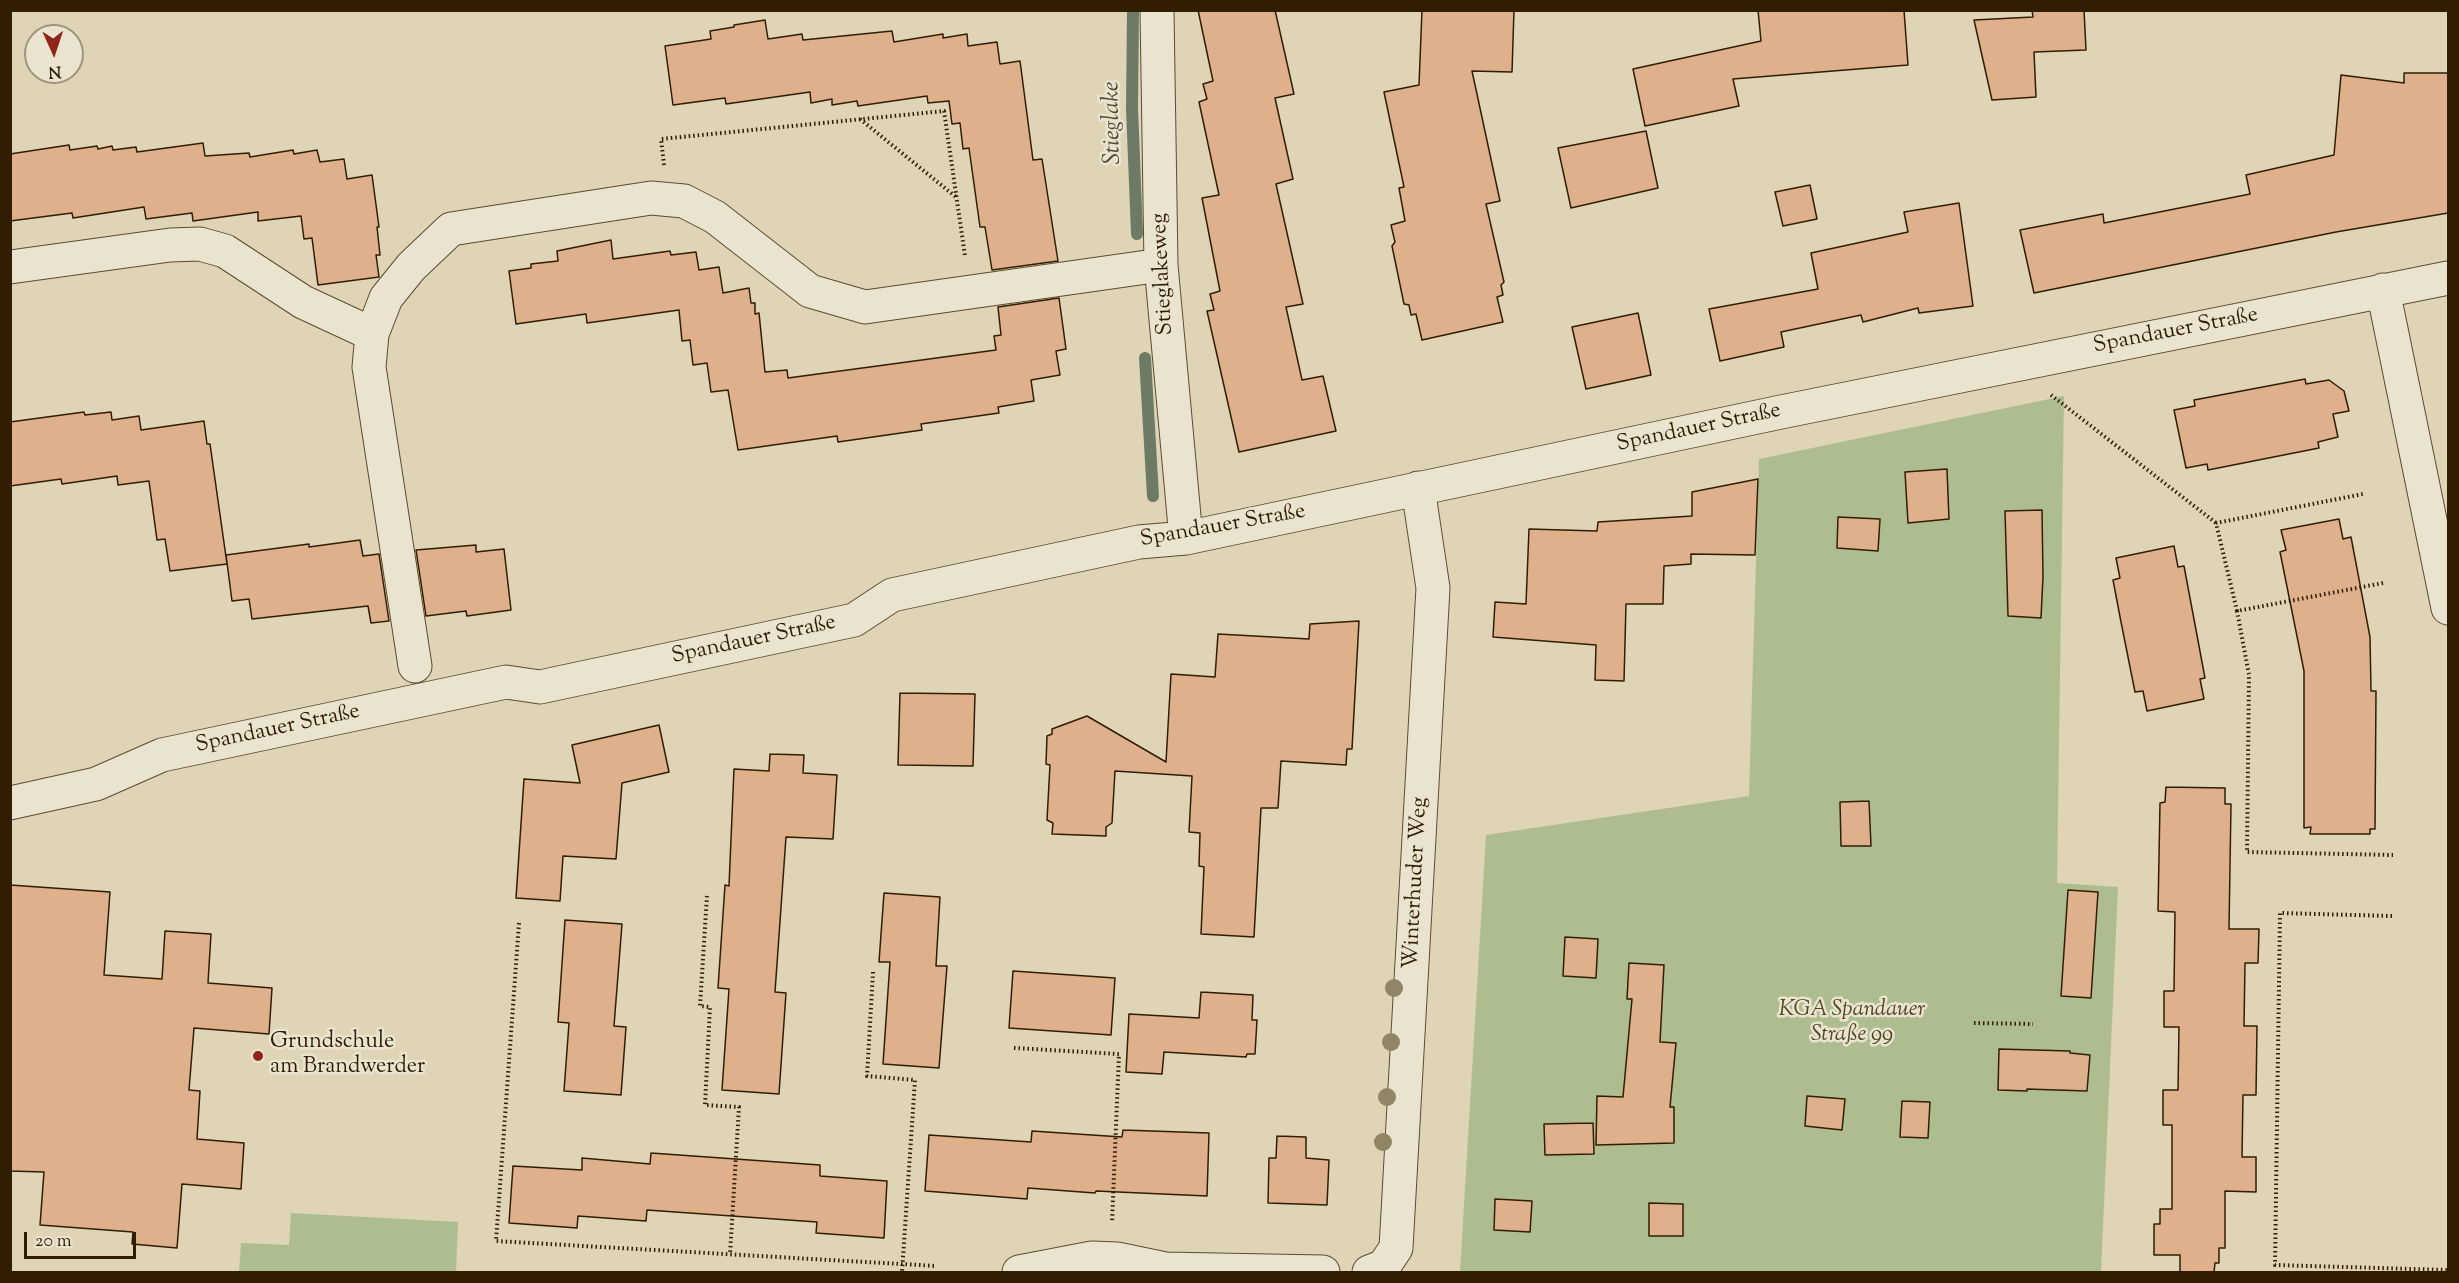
<!DOCTYPE html>
<meta charset="utf-8">
<style>
body{margin:0}
#map{position:relative;width:2459px;height:1283px;overflow:hidden;background:#dfd4b5;font-family:"Sorts Mill Goudy",serif}
canvas{display:block}
.frame{position:absolute;inset:0;border:12px solid #311e02;pointer-events:none}
.north{position:absolute;left:24px;top:24px;width:60px;height:60px;box-sizing:border-box;background:#eae3cf;border:2px solid #a0947d;border-radius:50%;rotate:177deg;font-size:16px;font-weight:700;line-height:24px;text-align:center;color:#311e02}
.north::after{content:'';display:block;margin:auto;width:21px;height:27px;background:#8f2418;clip-path:polygon(50% 0,100% 100%,50% 72%,0 100%)}
.scale{position:absolute;left:24px;top:1232px;width:112px;height:27px;box-sizing:border-box;border:3px solid #311e02;border-top:0;padding-left:8px;font-size:18px;line-height:21px;white-space:nowrap;color:#311e02;-webkit-text-stroke:4px #eae3cf;paint-order:stroke}
</style>
<div id="map">
<canvas width="2459" height="1283"></canvas>
<div class="frame"></div>
<div class="north">N</div>
<div class="scale">20 m</div>
</div>
<script>
const g = document.querySelector('canvas').getContext('2d');
g.lineJoin = 'round';
function fill(path, color) { g.fillStyle = color; g.fill(path, 'evenodd'); }
const shape = rows => new Path2D(rows.map(r => 'M' + r).join(''));
function strokePath(path, color, width, dash) { g.strokeStyle = color; g.lineWidth = width; g.lineCap = dash ? 'butt' : 'round'; g.setLineDash(dash || []); g.stroke(path); }
function label(font, color, halo, rows, align = 'center') {
  g.font = font + ' "Sorts Mill Goudy",serif'; g.lineWidth = 5; g.setLineDash([]); g.textBaseline = 'middle'; g.strokeStyle = halo; g.fillStyle = color; for (const [text, x, y, turn = 0] of rows) {
    g.save(); g.translate(x, y); g.rotate((+turn || 0) * Math.PI / 180); g.textAlign = isNaN(turn) ? turn : align; if (halo) g.strokeText(text, 0, 0); g.fillText(text, 0, 0); g.restore();
  }
}
fill(shape([
 [2064,396,2057,883,2118,887,2101,1272,1460,1272,1486,835,1749,796,1759,459],
 [291,1213,458,1222,456,1272,239,1272,241,1243,289,1245]
]), '#aebd90');
strokePath(shape([
 [1133,10,1132,108,1137,234],
 [1145,358,1153,496]
]), '#6d7b66', 12);
const building = shape([
 [1198,10,1275,10,1294,94,1275,98,1293,179,1276,184,1303,304,1286,307,1302,380,1323,376,1336,431,1239,452,1207,311,1214,310,1210,294,1220,291,1202,198,1219,195,1199,102,1207,99,1203,84,1213,81,1198,10],
 [1422,10,1514,10,1512,72,1472,71,1500,201,1486,204,1504,282,1501,285,1503,295,1497,297,1503,322,1422,340,1416,314,1411,315,1409,305,1404,304,1392,246,1395,242,1391,225,1405,221,1399,188,1404,187,1384,92,1419,85,1422,10],
 [1758,10,1904,10,1908,65,1733,79,1739,106,1645,126,1633,69,1761,41,1758,10],
 [2032,10,2084,10,2086,50,2034,52,2036,97,1992,100,1974,20,2033,17,2032,10],
 [765,20,768,39,802,34,803,40,892,31,894,42,943,34,943,38,967,34,968,46,997,42,1000,64,1020,61,1033,160,1042,159,1058,261,992,270,985,227,980,227,969,148,963,149,960,123,952,124,949,101,928,103,927,96,858,106,857,101,832,105,832,99,811,103,810,92,726,104,725,98,673,105,665,46,711,39,710,31,734,27,734,25,765,20],
 [2404,73,2448,73,2448,213,2336,232,2034,293,2020,230,2103,214,2104,223,2250,194,2246,175,2334,155,2341,75,2404,83,2404,73],
 [1646,131,1658,188,1571,208,1558,148,1646,131],
 [203,143,205,156,249,153,250,157,293,150,294,154,317,150,320,162,344,159,347,179,372,175,379,227,377,227,380,255,376,255,379,277,318,285,312,238,304,239,301,216,258,221,258,212,193,221,192,213,146,219,144,207,73,218,72,213,10,221,10,154,69,145,70,150,97,146,98,149,112,146,113,150,136,147,137,152,203,143],
 [1810,185,1817,219,1783,226,1775,192,1810,185],
 [1959,203,1973,306,1919,313,1918,308,1863,322,1861,315,1781,332,1784,347,1720,361,1709,309,1818,289,1811,253,1908,232,1904,212,1959,203],
 [611,240,613,259,670,251,671,255,696,252,699,270,719,267,723,293,749,288,751,303,755,303,755,314,759,313,765,372,787,370,788,378,996,350,994,336,1001,335,998,307,1059,298,1066,349,1056,351,1060,375,1031,380,1034,401,998,407,999,413,921,424,922,430,838,442,837,436,738,450,728,390,711,392,707,363,693,365,690,340,682,341,679,310,587,323,586,314,516,324,509,271,531,268,531,264,558,261,557,251,611,240],
 [1638,313,1651,375,1586,389,1572,327,1638,313],
 [2305,379,2306,384,2329,380,2344,391,2349,411,2333,414,2338,437,2318,442,2319,448,2208,470,2207,464,2186,468,2174,410,2195,406,2194,400,2305,379],
 [84,412,85,415,111,412,112,420,139,416,141,430,204,421,207,444,210,444,227,564,170,571,165,539,157,540,149,481,118,485,117,476,62,484,61,479,10,486,10,422,84,412],
 [1947,469,1949,519,1908,523,1905,472,1947,469],
 [1758,479,1755,555,1691,554,1691,564,1664,566,1663,604,1626,604,1624,681,1595,680,1596,645,1493,637,1495,602,1526,604,1529,529,1597,531,1598,522,1692,516,1692,492,1758,479],
 [2042,510,2043,577,2041,618,2008,616,2005,511,2042,510],
 [1838,517,1880,519,1878,551,1837,548,1838,517],
 [2339,519,2343,539,2351,537,2370,637,2371,691,2376,691,2375,829,2370,829,2370,834,2310,834,2311,827,2304,828,2304,671,2280,552,2286,550,2281,530,2339,519],
 [360,540,363,556,379,554,389,621,371,623,368,606,252,619,249,599,232,601,226,555,309,544,309,547,360,540],
 [476,545,476,552,504,549,511,610,467,616,466,611,426,616,416,550,476,545],
 [2174,546,2178,567,2184,566,2205,678,2200,679,2204,699,2147,711,2143,691,2135,692,2121,622,2113,580,2120,578,2116,558,2174,546],
 [1359,621,1352,749,1347,749,1346,765,1281,761,1278,808,1261,808,1254,937,1201,934,1204,867,1199,866,1200,833,1189,832,1192,776,1115,771,1112,823,1106,827,1106,836,1052,834,1053,823,1047,820,1050,765,1046,764,1047,736,1052,734,1052,729,1087,716,1166,762,1171,674,1215,677,1218,634,1309,639,1310,624,1359,621],
 [900,693,975,694,973,766,898,765,900,693],
 [659,725,669,772,622,783,616,859,563,856,560,901,516,898,524,779,580,783,572,745,659,725],
 [770,754,804,755,803,773,837,775,833,839,786,837,775,992,786,993,779,1094,722,1090,729,989,718,988,725,885,729,886,734,769,769,771,770,754],
 [2166,787,2225,788,2225,804,2231,804,2229,929,2259,929,2258,963,2245,963,2244,1026,2257,1026,2256,1095,2243,1095,2242,1157,2256,1157,2256,1192,2225,1191,2225,1248,2219,1248,2219,1263,2215,1263,2214,1272,2180,1272,2180,1255,2154,1255,2154,1224,2160,1224,2160,1209,2172,1209,2172,1125,2163,1125,2163,1090,2178,1090,2179,1027,2164,1027,2164,991,2174,991,2175,912,2158,911,2160,803,2165,802,2166,787],
 [1869,801,1871,846,1841,846,1840,802,1869,801],
 [10,885,110,892,104,975,162,979,165,931,211,934,208,983,272,988,269,1034,194,1028,189,1090,200,1091,197,1139,244,1143,241,1189,182,1184,177,1248,132,1244,133,1232,40,1225,44,1172,10,1171,10,885],
 [2068,890,2098,892,2091,998,2061,996,2068,890],
 [884,893,940,897,936,966,947,966,939,1068,883,1064,890,962,879,962,884,893],
 [565,920,622,924,614,1026,626,1027,621,1095,564,1091,569,1023,558,1022,565,920],
 [1565,937,1598,939,1596,978,1563,976,1565,937],
 [1629,963,1664,965,1660,1042,1676,1043,1670,1107,1674,1107,1674,1143,1596,1145,1597,1096,1623,1097,1632,999,1627,999,1629,963],
 [1013,971,1115,978,1111,1035,1009,1028,1013,971],
 [1201,992,1253,995,1252,1020,1257,1020,1255,1054,1247,1054,1246,1057,1164,1052,1162,1074,1126,1072,1129,1014,1199,1018,1201,992],
 [1999,1049,2070,1051,2070,1053,2090,1055,2087,1091,2027,1089,2027,1091,1998,1090,1999,1049],
 [1807,1096,1845,1099,1842,1130,1805,1126,1807,1096],
 [1902,1101,1930,1102,1928,1138,1900,1137,1902,1101],
 [1593,1123,1594,1154,1545,1155,1544,1124,1593,1123],
 [1123,1130,1209,1133,1207,1196,1096,1191,1095,1193,1028,1188,1027,1199,925,1191,929,1135,1031,1142,1032,1131,1122,1137,1123,1130],
 [1277,1136,1306,1137,1306,1158,1329,1160,1327,1205,1268,1203,1269,1158,1276,1158,1277,1136],
 [651,1153,820,1165,820,1176,887,1181,884,1238,816,1233,817,1222,647,1210,646,1221,578,1216,577,1228,509,1223,513,1166,582,1170,582,1158,650,1164,651,1153],
 [1495,1199,1532,1201,1530,1232,1494,1230,1495,1199],
 [1649,1203,1683,1204,1683,1236,1649,1236,1649,1203]
]);
fill(building, '#deb08b');
strokePath(building, '#311e02', 1.5);
const minor = shape([
 [1157,10,1161,265,1186,538],
 [10,267,170,245,200,244,225,251,303,302,372,334],
 [2383,290,2448,608],
 [415,666,369,367,372,334,386,298,411,267,451,229,651,198,684,201,715,217,810,291,865,307,1161,265],
 [10,803,96,784,162,755,506,682,540,687,854,620,892,595,1139,542,1186,538,1781,412,2448,278],
 [1019,1272,1092,1258,1117,1259,1165,1269,1323,1272],
 [1369,1272,1384,1266,1396,1248,1433,588,1418,488]
]);
strokePath(minor, '#5c4c2f', 35);
strokePath(shape([
 [860,119,956,197],
 [664,165,661,139,944,111,965,256],
 [2051,395,2216,523],
 [2383,583,2237,611,2249,675,2247,852,2393,855],
 [2237,611,2216,523,2363,494],
 [707,896,700,1006,710,1007,705,1105,739,1107,730,1254],
 [2392,916,2280,913,2275,1265,2448,1270],
 [519,923,496,1241,936,1266],
 [873,972,867,1076,915,1080,902,1272],
 [1974,1023,2033,1024],
 [1014,1048,1119,1054,1112,1223]
]), '#311e02', 4, [1.5, 3]);
strokePath(minor, '#eae3cf', 33);
g.fillStyle = '#908666';
for (const [x, y] of [
 [1394,988],
 [1391,1042],
 [1387,1097],
 [1383,1142]
]) { g.beginPath(); g.arc(x, y, 9, 0, 2 * Math.PI); g.fill(); }
for (const [x, y, r, color] of [
 [258,1056,6,"#8f2418"]
]) { const dot = new Path2D(); dot.arc(x, y, r, 0, 2 * Math.PI); g.fillStyle = color; g.fill(dot); strokePath(dot, '#eae3cf', 2); }
label('22px', '#311e02', '#eae3cf', [
 ["Stieglakeweg",1164,274,-93],
 ["Spandauer Straße",2176,332,-11],
 ["Spandauer Straße",1699,429,-12],
 ["Spandauer Straße",1223,527,-10],
 ["Spandauer Straße",754,641,-12],
 ["Spandauer Straße",278,730,-12],
 ["Winterhuder Weg",1417,883,-87]
]);
label('italic 22px', '#504626', '#eae3cf', [
 ["KGA Spandauer",1852,1011],
 ["Straße 99",1852,1036]
]);
label('22px', '#311e02', '#eae3cf', [
 ["Grundschule",270,1043],
 ["am Brandwerder",270,1068]
], 'left');
label('italic 24px', '#4f4c34', '#eae3cf', [
 ["Stieglake",1114,123,-91]
]);
</script>
